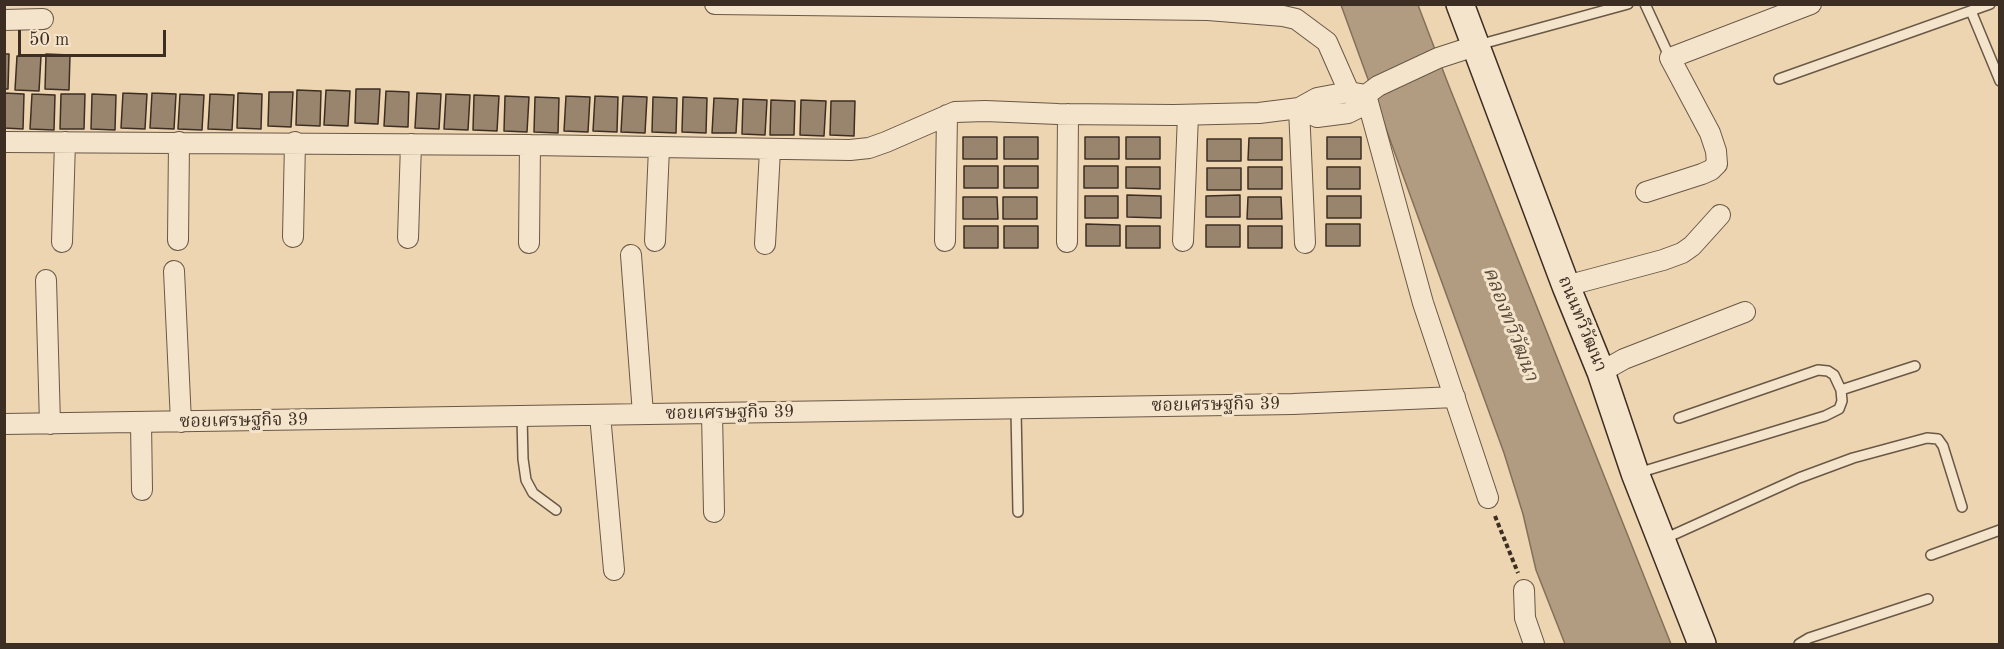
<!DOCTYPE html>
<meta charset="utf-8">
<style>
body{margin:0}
#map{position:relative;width:2004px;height:649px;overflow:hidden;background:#eed5b1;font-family:"Old Standard TT",serif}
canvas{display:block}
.frame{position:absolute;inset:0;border:6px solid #3d2e23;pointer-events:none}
.scale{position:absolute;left:18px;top:30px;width:148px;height:27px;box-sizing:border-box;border:3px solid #3d2e23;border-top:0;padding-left:8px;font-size:18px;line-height:21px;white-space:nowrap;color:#3d2e23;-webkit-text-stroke:4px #f4e4cc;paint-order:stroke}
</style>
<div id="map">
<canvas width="2004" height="649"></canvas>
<div class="frame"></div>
<div class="scale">50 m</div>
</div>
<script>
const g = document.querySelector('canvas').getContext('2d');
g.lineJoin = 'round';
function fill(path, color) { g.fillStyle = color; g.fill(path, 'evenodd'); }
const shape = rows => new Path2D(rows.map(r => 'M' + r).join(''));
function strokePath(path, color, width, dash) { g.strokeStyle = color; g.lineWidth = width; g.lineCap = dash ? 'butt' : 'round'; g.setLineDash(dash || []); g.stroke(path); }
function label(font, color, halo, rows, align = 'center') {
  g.font = font + ' "Old Standard TT","Noto Serif Thai",serif'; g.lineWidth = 6; g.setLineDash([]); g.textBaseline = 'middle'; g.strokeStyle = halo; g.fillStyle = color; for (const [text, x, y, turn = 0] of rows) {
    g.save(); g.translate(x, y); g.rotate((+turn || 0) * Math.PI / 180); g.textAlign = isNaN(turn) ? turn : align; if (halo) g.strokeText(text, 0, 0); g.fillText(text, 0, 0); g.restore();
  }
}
const water = shape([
 [1341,5,1418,5,1447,81,1671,644,1565,644,1536,570,1523,514,1504,453,1341,5]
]);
fill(water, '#b29c81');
strokePath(water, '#83705b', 1.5);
const building = shape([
 [4,54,9,54,8,89,4,89,4,54],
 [46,54,70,55,69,90,45,89,46,54],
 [17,56,41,56,39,91,15,90,17,56],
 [356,89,380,89,378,124,355,123,356,89],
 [297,90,321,91,320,126,296,125,297,90],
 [326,90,350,91,348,126,324,125,326,90],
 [386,91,409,92,408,127,384,126,386,91],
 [269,92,293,92,291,127,268,126,269,92],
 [4,93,24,94,23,129,4,128,4,93],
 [123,93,147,94,145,129,121,128,123,93],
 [152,93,176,94,174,129,150,128,152,93],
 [238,93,262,94,261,129,237,128,238,93],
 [417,93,441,94,439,129,415,128,417,93],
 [32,94,55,95,54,130,30,129,32,94],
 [61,94,85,94,84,129,60,129,61,94],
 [92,94,116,95,115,130,91,129,92,94],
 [180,94,204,95,202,130,178,129,180,94],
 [210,94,234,95,232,130,208,129,210,94],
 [446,94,470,95,468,130,444,129,446,94],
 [474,95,499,96,497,131,473,130,474,95],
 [505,96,529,97,527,132,504,131,505,96],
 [566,96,590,97,588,132,564,131,566,96],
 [595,96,618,97,617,132,593,131,595,96],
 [623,96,647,97,645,133,621,132,623,96],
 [535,97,559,98,558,133,534,132,535,97],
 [653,97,677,98,676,133,652,132,653,97],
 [683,97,707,98,706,133,682,132,683,97],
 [714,98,738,99,736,133,712,133,714,98],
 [743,99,767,100,765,135,742,134,743,99],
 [771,100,795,101,794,135,770,135,771,100],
 [801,100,826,101,824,136,800,135,801,100],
 [831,101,855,101,854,136,830,135,831,101],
 [963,137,997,137,997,159,963,159,963,137],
 [1004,137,1038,137,1038,159,1004,159,1004,137],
 [1085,137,1119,137,1119,159,1085,159,1085,137],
 [1126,137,1160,137,1160,159,1126,159,1126,137],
 [1327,137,1361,137,1361,159,1327,159,1327,137],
 [1249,138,1282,138,1282,160,1248,160,1249,138],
 [1207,139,1241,139,1241,161,1207,161,1207,139],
 [964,166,998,166,998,188,964,188,964,166],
 [1004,166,1038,166,1038,188,1004,188,1004,166],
 [1084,166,1118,166,1118,188,1084,188,1084,166],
 [1126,167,1160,167,1160,189,1126,188,1126,167],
 [1248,167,1282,167,1282,189,1248,189,1248,167],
 [1327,167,1360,167,1360,189,1327,189,1327,167],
 [1207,168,1241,168,1241,190,1207,190,1207,168],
 [1127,195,1161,196,1161,218,1127,217,1127,195],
 [1240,195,1240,217,1206,217,1206,196,1240,195],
 [1085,196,1118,196,1118,218,1085,218,1085,196],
 [1327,196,1361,196,1361,218,1327,218,1327,196],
 [963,197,997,197,998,219,963,219,963,197],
 [1003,197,1037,197,1037,219,1003,219,1003,197],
 [1248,197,1281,197,1282,219,1247,219,1248,197],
 [1086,224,1120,225,1120,246,1086,246,1086,224],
 [1326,224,1360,224,1360,246,1326,246,1326,224],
 [1206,225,1240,225,1240,247,1206,247,1206,225],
 [964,226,998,226,998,248,964,248,964,226],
 [1004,226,1038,226,1038,248,1004,248,1004,226],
 [1126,226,1160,226,1160,248,1126,248,1126,226],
 [1248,226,1282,226,1282,248,1248,248,1248,226]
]);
fill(building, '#99856d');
strokePath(building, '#3d2e23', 1.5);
const service = shape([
 [1645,4,1670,58],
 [1971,11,2000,81],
 [1478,45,1628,4],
 [1779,79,1990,4],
 [1841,390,1915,366],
 [1016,409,1018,512],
 [522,416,523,459,526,480,533,493,556,510],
 [1638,473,1825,416,1839,409,1842,401,1841,390,1834,375,1828,371,1818,370,1679,418],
 [1664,539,1799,478,1853,458,1927,438,1938,439,1943,446,1962,507],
 [1931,555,2000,530],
 [1799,644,1809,638,1928,599]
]);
const minor = shape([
 [715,4,1208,10,1283,16,1296,19,1327,42,1349,92],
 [4,20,43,19],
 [1366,95,1423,303,1488,498],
 [1299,108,1317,117,1348,113,1358,108,1366,95,1378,86,1438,58,1475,46],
 [1299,108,1305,243],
 [4,142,530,145,850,150,869,148,886,142,955,112,985,111,1058,114,1174,115,1259,113,1299,108,1317,98,1349,92,1366,95],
 [1646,192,1702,174,1711,170,1717,164,1716,151,1710,133,1670,58,1811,4],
 [293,237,295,142],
 [408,238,411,144],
 [178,240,179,142],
 [655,241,659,148],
 [945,241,947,115],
 [1183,241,1188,115],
 [62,242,65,142],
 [1067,242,1068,114],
 [529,243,530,145],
 [765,244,770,150],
 [631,255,643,414],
 [174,271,181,422],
 [46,280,50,424],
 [1566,286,1663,260,1682,253,1692,246,1720,215],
 [1601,372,1624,359,1745,312],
 [712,413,714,512],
 [600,415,614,570],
 [141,422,142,490],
 [4,424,1293,404,1455,397],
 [1524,590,1525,618,1534,644]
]);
const secondary = shape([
 [1460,4,1566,286,1601,372,1635,473,1702,644]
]);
strokePath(service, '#695846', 12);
strokePath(minor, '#695846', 22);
strokePath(secondary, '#3d2e23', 30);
strokePath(shape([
 [1495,516,1518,573]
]), '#3d2e23', 4, [4.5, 3]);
strokePath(service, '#f4e4cc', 9);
strokePath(minor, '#f4e4cc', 20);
strokePath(secondary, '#f4e4cc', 27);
label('18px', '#3d2e23', '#f4e4cc', [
 ["ถนนทวีวัฒนา",1582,324,68],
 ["ซอยเศรษฐกิจ 39",1216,405,-1],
 ["ซอยเศรษฐกิจ 39",730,413,-1],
 ["ซอยเศรษฐกิจ 39",244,421,-1]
]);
label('italic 20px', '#5a4a3a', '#f4e4cc', [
 ["คลองทวีวัฒนา",1510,324,69]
]);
</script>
